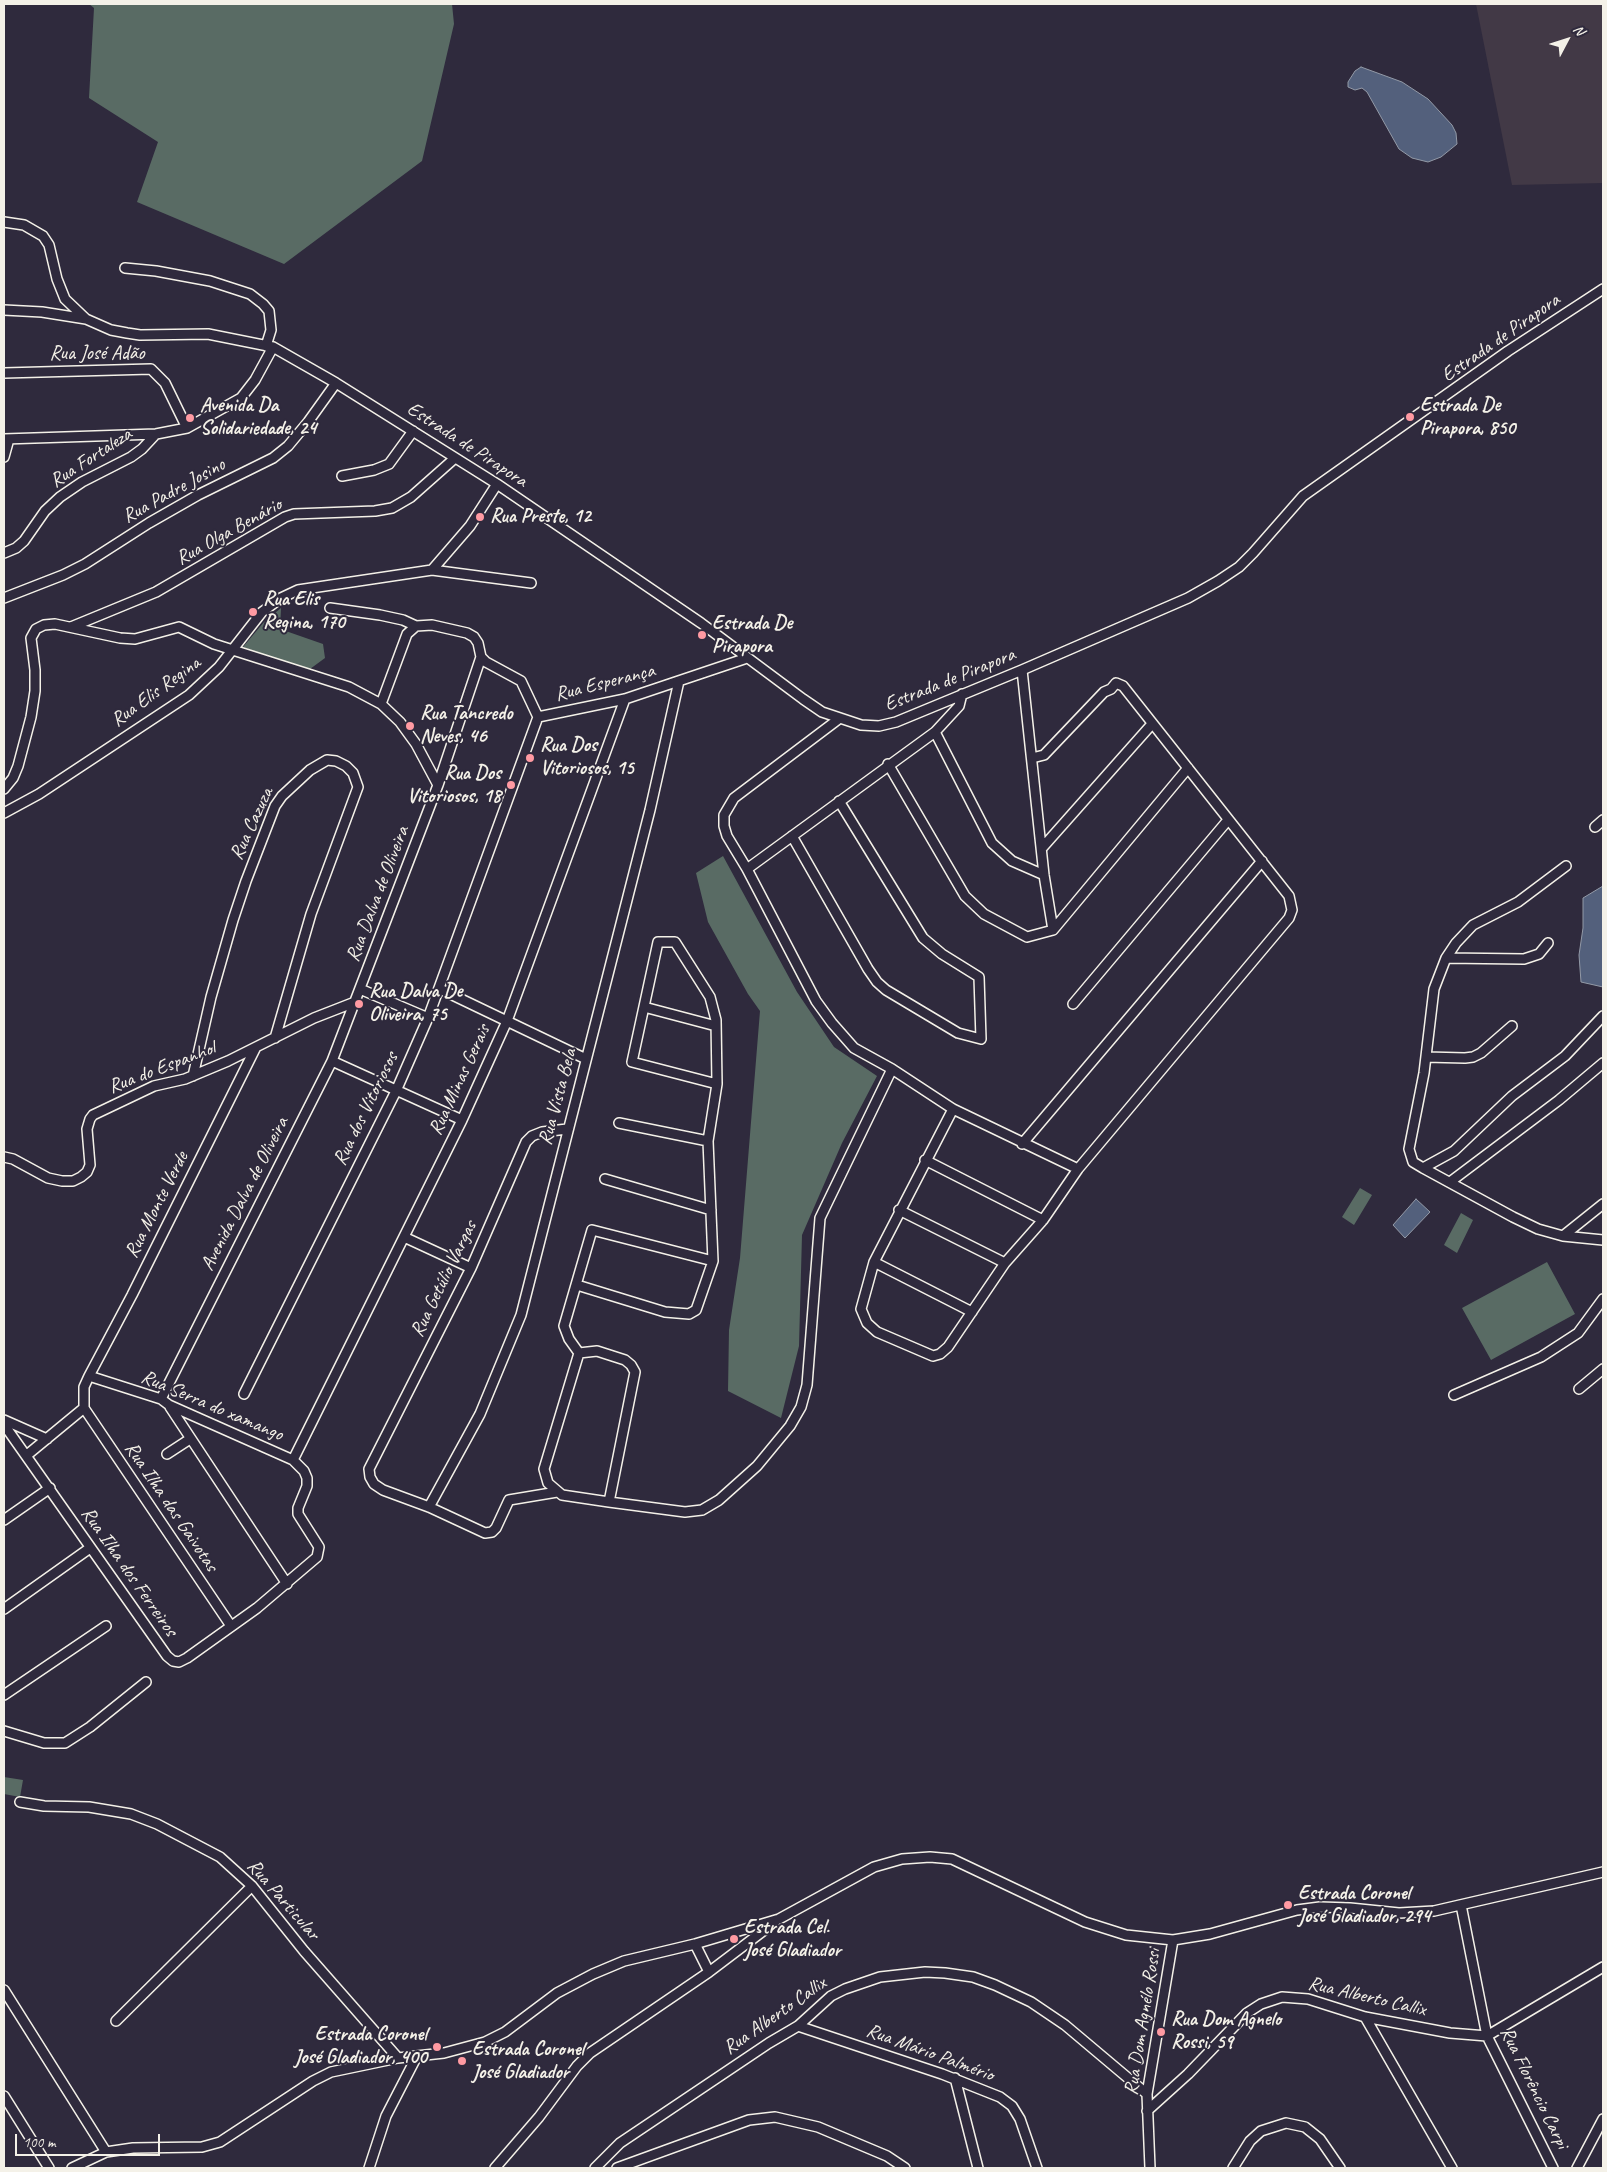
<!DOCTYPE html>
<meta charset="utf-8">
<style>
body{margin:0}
#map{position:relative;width:1607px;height:2172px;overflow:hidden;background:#2f2a3d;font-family:Caveat,sans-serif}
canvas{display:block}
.frame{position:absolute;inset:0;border:5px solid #f4f1e8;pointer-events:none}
.north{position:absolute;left:1542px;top:15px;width:50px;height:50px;-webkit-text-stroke:4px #2f2a3d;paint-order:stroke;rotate:50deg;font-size:14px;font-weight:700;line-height:20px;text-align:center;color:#f4f1e8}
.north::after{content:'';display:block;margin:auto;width:18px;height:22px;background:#f4f1e8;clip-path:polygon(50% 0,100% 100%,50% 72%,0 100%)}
.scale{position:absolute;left:15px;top:2134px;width:145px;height:22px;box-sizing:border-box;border:2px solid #f4f1e8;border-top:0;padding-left:6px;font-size:15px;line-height:18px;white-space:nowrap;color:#f4f1e8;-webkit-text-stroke:4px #2f2a3d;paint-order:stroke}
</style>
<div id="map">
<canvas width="1607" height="2172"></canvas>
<div class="frame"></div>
<div class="north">N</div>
<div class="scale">100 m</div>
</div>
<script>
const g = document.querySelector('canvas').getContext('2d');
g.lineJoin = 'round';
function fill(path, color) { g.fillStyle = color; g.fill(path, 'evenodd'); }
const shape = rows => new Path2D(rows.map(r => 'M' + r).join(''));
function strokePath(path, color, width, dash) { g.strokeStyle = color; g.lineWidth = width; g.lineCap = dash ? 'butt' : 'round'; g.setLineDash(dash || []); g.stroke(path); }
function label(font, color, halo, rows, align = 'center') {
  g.font = font + ' Caveat,sans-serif'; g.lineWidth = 4; g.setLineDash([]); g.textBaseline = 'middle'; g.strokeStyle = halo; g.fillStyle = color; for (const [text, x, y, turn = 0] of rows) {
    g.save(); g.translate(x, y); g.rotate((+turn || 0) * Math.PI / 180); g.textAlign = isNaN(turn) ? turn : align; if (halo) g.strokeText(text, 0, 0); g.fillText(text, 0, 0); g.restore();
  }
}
fill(shape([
 [1476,4,1603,4,1603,183,1512,185]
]), '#423946');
fill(shape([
 [89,4,452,4,454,24,422,161,284,264,137,202,158,142,89,98,94,8],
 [281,608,280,629,323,644,325,658,310,669,300,668,243,647,264,622],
 [723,856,797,992,834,1047,877,1076,842,1143,802,1235,799,1346,781,1418,728,1391,729,1330,740,1258,760,1011,748,994,708,922,696,873],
 [1360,1188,1372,1195,1354,1225,1342,1217],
 [1461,1213,1473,1220,1457,1253,1444,1245],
 [1547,1262,1575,1314,1491,1360,1462,1308],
 [4,1777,23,1780,20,1797,4,1794]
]), '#596b64');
const water = shape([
 [1361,67,1402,82,1428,99,1452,125,1456,133,1457,144,1441,157,1428,162,1412,158,1399,149,1367,92,1362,88,1355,90,1348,87,1348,82,1355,71,1361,67],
 [1603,886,1603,987,1581,982,1579,955,1583,928,1583,898,1603,886],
 [1416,1199,1430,1212,1405,1238,1393,1225,1416,1199]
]);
fill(water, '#53607c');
strokePath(water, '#939aa7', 1);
const minor = shape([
 [4,222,24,225,43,236,49,245,57,279,65,299,86,319,111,330,127,333,140,335,208,334,273,347,336,383,497,484,701,623,803,699,822,712,861,725,879,726,896,722,1022,670,1188,598,1218,581,1239,567,1253,553,1303,496,1508,351,1603,289],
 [125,268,156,271,210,281,250,294,263,304,269,311,271,330,266,346],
 [4,310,42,312,86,319],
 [4,373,151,369,165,383,187,428],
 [4,439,156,434,187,428,241,398,255,380,273,347],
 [4,457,9,439],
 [342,476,374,470,389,464,413,431],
 [4,553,16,548,24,541,45,511,60,497,82,482,131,457,142,449,156,434],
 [432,570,470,526,497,484],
 [4,598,63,575,85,564,149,523,198,495,273,458,288,446,308,422,336,383],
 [330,608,380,615,403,620,416,626],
 [71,627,156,592,285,517,294,514,375,511,392,508,411,497,455,458],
 [1022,670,1044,875,1053,930],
 [381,704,407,634,416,626,432,625,467,633,474,637,478,643,481,657,486,662,521,681,538,717],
 [538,717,625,699,747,658],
 [840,718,734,798,724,815,724,826,727,836,747,869,816,1001,832,1023,854,1048,892,1069,953,1109,1078,1169],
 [935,732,992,843,1012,861,1044,875],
 [888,764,965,896,984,914,1027,937,1053,930,1188,768],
 [4,789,13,778,18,766,31,717,35,691,35,670,31,638,36,629,44,625,55,624,120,638,135,639,179,627,214,644,349,687,381,704,400,722,416,744,438,785],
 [4,813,39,794,189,695,219,667,262,612,281,598,298,590,432,570,531,583],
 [1595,827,1603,820],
 [792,836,868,969,877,982,886,990,958,1033,981,1039,979,977,942,954,923,938,839,801],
 [1042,848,1152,724],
 [1566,866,1518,902,1473,925,1456,943,1446,958,1434,989,1424,1073,1409,1149,1413,1162,1423,1168,1454,1151,1512,1096,1565,1056,1603,1016],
 [747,869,935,732,959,706,962,694],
 [1446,958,1524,959,1539,954,1548,943],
 [360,989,428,1018],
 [440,989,586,1059],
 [1073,1004,1228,820],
 [644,1007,716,1026],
 [1426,1057,1465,1058,1473,1057,1481,1053,1512,1026],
 [332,1061,462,1120],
 [193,1076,211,997,233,920,246,881,275,806,282,796,310,770,327,760,336,761,346,766,353,773,358,787,311,914,275,1038],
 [953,1109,874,1262,861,1309,867,1323,877,1332,933,1356,940,1354,948,1347,1005,1263,1043,1220,1078,1169,1289,918,1292,910,1289,896,1123,686,1116,683,1111,689,1104,692,1044,755,1032,758],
 [619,1123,708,1141],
 [1022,1144,1262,861],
 [4,1157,13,1159,48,1178,62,1181,73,1181,81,1177,87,1172,90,1165,87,1129,90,1119,93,1115,154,1086,185,1079,228,1061,314,1018,355,1002],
 [925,1160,1043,1220],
 [1423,1168,1513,1217,1538,1229,1563,1236,1603,1240],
 [605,1179,711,1210],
 [1450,1182,1559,1100,1603,1063],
 [899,1210,1005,1263],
 [1563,1236,1603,1204],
 [404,1237,471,1268],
 [874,1262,972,1312],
 [577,1285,665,1312,689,1314,696,1310,713,1261,708,1141,717,1084,716,1020,710,997,675,942,658,942,632,1062,717,1084],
 [579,1353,569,1339,564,1326,592,1230,713,1261],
 [1579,1389,1603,1369],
 [244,1394,396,1091,428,1018,538,717],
 [1454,1395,1541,1357,1578,1333,1603,1299],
 [161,1399,332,1061,438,785,481,657],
 [170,1407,287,1584],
 [84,1408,231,1626],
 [4,1420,47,1439],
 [5,1426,167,1656,173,1661,179,1662,187,1658,257,1608,317,1557,319,1547,298,1514,298,1508,307,1486,307,1478,304,1471,293,1460,169,1405,161,1399,89,1376],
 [167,1454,190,1439],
 [27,1455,84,1408,84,1387,89,1376,132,1295,255,1049],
 [293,1460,462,1120,507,1021,625,699],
 [557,1492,509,1500,496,1528,492,1532,485,1533,429,1507,383,1490,374,1484,370,1477,369,1469,471,1268,526,1142,532,1136,542,1132,567,1129],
 [609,1502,635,1372,631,1365,625,1360,597,1351,579,1353,544,1469,548,1483,562,1495,609,1502,685,1512,702,1510,719,1500,757,1466,790,1426,801,1407,807,1385,820,1218,892,1069],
 [429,1507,480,1414,521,1315,650,810,679,681],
 [4,1520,50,1488],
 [4,1609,90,1548],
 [4,1695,106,1626],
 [4,1731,44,1743,65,1743,90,1727,146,1682],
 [20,1802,44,1806,89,1807,131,1814,157,1824,220,1857,252,1886,304,1951,398,2058],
 [1461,1905,1487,2036,1553,2168],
 [695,1944,709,1972],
 [4,1990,106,2152],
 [1365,2017,1452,2168],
 [116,2021,252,1886],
 [798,2026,942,2074,1000,2097,1012,2106,1020,2119,1037,2168],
 [955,2078,978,2168],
 [4,2096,49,2168],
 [1147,2111,1188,2074,1247,2013,1261,2004,1282,1997,1308,1999,1365,2017,1450,2033,1487,2036,1603,1967],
 [72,2168,106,2152,133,2148,202,2147,220,2142,313,2081,331,2072,398,2058,444,2053,485,2042,505,2032,557,1993,593,1974,624,1961,695,1944,779,1919,874,1867,902,1859,930,1857,952,1859,1085,1922,1126,1935,1173,1940,1210,1934,1297,1910,1320,1907,1350,1908,1399,1913,1434,1911,1603,1872],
 [369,2168,386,2116,417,2056],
 [495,2168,539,2117,577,2066,590,2053,709,1972,775,1922],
 [595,2168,620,2143,769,2043,798,2026,831,1996,845,1989,880,1977,925,1972,945,1973,973,1977,995,1985,1031,2002,1065,2025,1147,2094],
 [617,2168,749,2120,775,2117,818,2127,887,2156,905,2168],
 [1150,2168,1147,2094,1173,1940],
 [1233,2168,1250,2141,1261,2131,1286,2123,1305,2127,1320,2139,1340,2168],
 [1577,2168,1603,2119]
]);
strokePath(minor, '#f4f1e8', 12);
strokePath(minor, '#2f2a3d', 9);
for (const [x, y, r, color] of [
 [1410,417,5,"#ff9aa2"],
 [190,418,5,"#ff9aa2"],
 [480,517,5,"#ff9aa2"],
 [253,612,5,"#ff9aa2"],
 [702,635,5,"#ff9aa2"],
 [410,726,5,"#ff9aa2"],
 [530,758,5,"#ff9aa2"],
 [511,785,5,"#ff9aa2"],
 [359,1004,5,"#ff9aa2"],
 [1288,1905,5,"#ff9aa2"],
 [734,1939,5,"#ff9aa2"],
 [1161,2032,5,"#ff9aa2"],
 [437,2047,5,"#ff9aa2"],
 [462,2061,5,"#ff9aa2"]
]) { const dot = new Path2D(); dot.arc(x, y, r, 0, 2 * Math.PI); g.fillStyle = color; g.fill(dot); strokePath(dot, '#2f2a3d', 2); }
label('20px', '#f4f1e8', '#2f2a3d', [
 ["Estrada de Pirapora",1501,338,-35],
 ["Rua José Adão",97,354],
 ["Estrada de Pirapora",467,445,33],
 ["Rua Fortaleza",91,458,-33],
 ["Rua Padre Josino",174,491,-29],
 ["Rua Olga Benário",229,532,-29],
 ["Estrada de Pirapora",950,680,-22],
 ["Rua Esperança",605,683,-14],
 ["Rua Elis Regina",156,692,-36],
 ["Rua Cazuza",252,824,-65],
 ["Rua Dalva de Oliveira",378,894,-69],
 ["Rua do Espanhol",162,1068,-21],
 ["Rua Minas Gerais",460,1080,-65],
 ["Rua Vista Bela",558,1097,-75],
 ["Rua dos Vitoriosos",366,1109,-64],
 ["Avenida Dalva de Oliveira",245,1194,-63],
 ["Rua Monte Verde",157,1205,-63],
 ["Rua Getúlio Vargas",444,1279,-64],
 ["Rua Serra do xamango",212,1406,23],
 ["Rua Ilha das Gaivotas",171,1507,56],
 ["Rua Ilha dos Ferreiros",129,1572,55],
 ["Rua Particular",283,1900,49],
 ["Rua Alberto Callix",1367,1997,13],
 ["Rua Alberto Callix",775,2016,-35],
 ["Rua Dom Agnélo Rossi",1143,2022,-81],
 ["Rua Mário Palmério",930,2053,20],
 ["Rua Florêncio Carpi",1534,2088,64]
]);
label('bold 20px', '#f4f1e8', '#2f2a3d', [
 ["Avenida Da",200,406],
 ["Solidariedade, 24",200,429],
 ["Estrada De",1420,406],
 ["Pirapora, 850",1420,429],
 ["Rua Preste, 12",490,517],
 ["Rua Elis",263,600],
 ["Regina, 170",263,623],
 ["Estrada De",712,624],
 ["Pirapora",712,647],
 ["Rua Tancredo",420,714],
 ["Neves, 46",420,737],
 ["Rua Dos",540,746],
 ["Vitoriosos, 15",540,769],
 ["Rua Dos",501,774,"right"],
 ["Vitoriosos, 18",501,797,"right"],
 ["Rua Dalva De",369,992],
 ["Oliveira, 75",369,1015],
 ["Estrada Coronel",1298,1894],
 ["José Gladiador, 294",1298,1917],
 ["Estrada Cel.",744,1928],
 ["José Gladiador",744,1951],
 ["Rua Dom Agnelo",1171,2020],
 ["Rossi, 59",1171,2043],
 ["Estrada Coronel",427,2035,"right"],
 ["José Gladiador, 400",427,2058,"right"],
 ["Estrada Coronel",472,2050],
 ["José Gladiador",472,2073]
], 'left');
</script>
